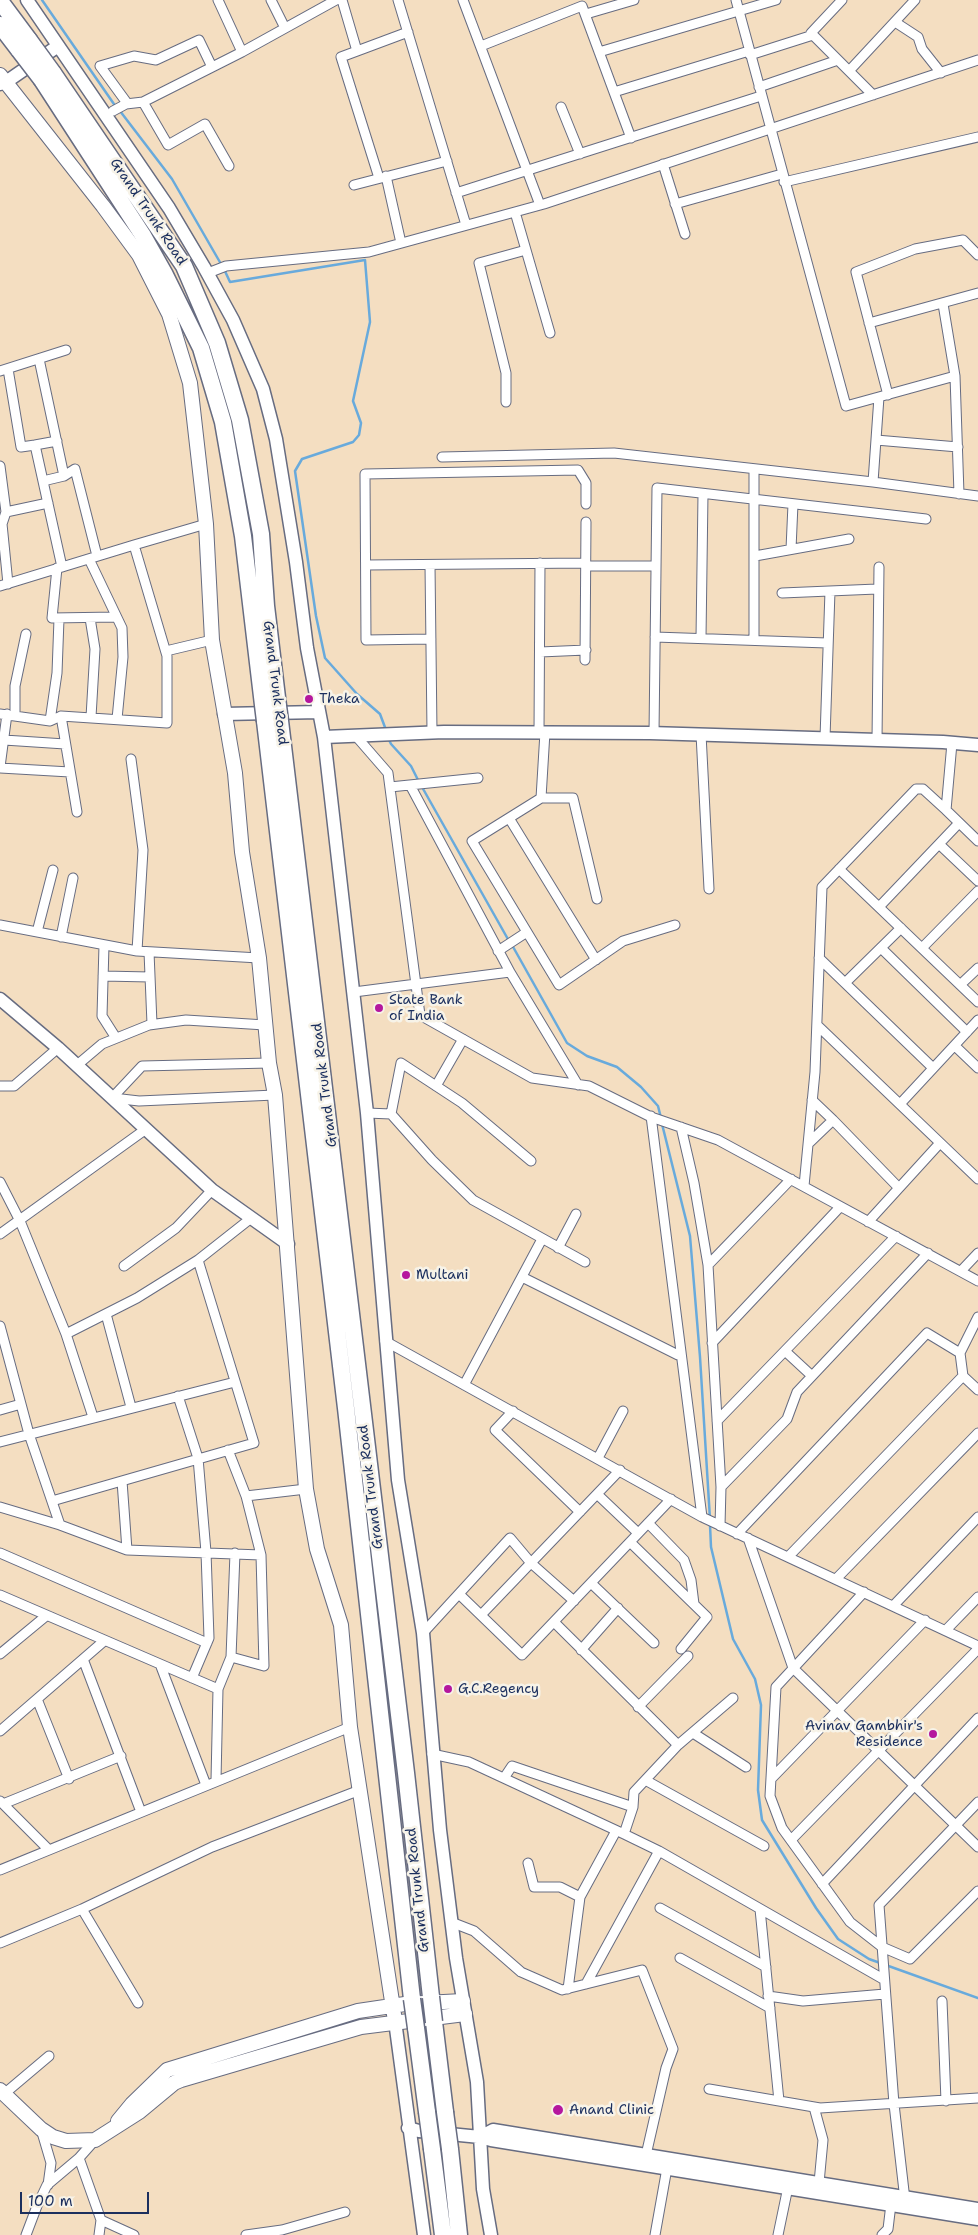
<!DOCTYPE html>
<style>
body{margin:0}
#map{position:relative;width:978px;height:2235px;overflow:hidden;background:#f4dec1;font-family:"Shantell Sans",sans-serif}
canvas{display:block}
.scale{position:absolute;left:20px;top:2192px;width:129px;height:22px;box-sizing:border-box;border:2px solid #1b2f5e;border-top:0;padding-left:6px;font-size:15px;line-height:18px;white-space:nowrap;color:#1b2f5e;-webkit-text-stroke:4px #f7f3e8;paint-order:stroke}
</style>
<div id="map">
<canvas width="978" height="2235"></canvas>
<div class="scale">100 m</div>
</div>
<script>
const g = document.querySelector('canvas').getContext('2d');
g.lineJoin = 'round';
const shape = rows => new Path2D(rows.map(r => 'M' + r).join(''));
function strokePath(path, color, width, dash) { g.strokeStyle = color; g.lineWidth = width; g.lineCap = dash ? 'butt' : 'round'; g.setLineDash(dash || []); g.stroke(path); }
function label(font, color, halo, rows, align = 'center') {
  g.font = font + ' "Shantell Sans",sans-serif'; g.lineWidth = 5; g.setLineDash([]); g.textBaseline = 'middle'; g.strokeStyle = halo; g.fillStyle = color; for (const [text, x, y, turn = 0] of rows) {
    g.save(); g.translate(x, y); g.rotate((+turn || 0) * Math.PI / 180); g.textAlign = isNaN(turn) ? turn : align; if (halo) g.strokeText(text, 0, 0); g.fillText(text, 0, 0); g.restore();
  }
}
strokePath(shape([
 [42,0,116,107],
 [120,111,172,179,221,264],
 [224,269,230,282,365,260,370,322,353,401,361,423,359,435,353,442,302,459,295,471,316,616,325,658,357,694,380,714,386,730],
 [388,738,391,744,411,766,419,782],
 [422,787,509,941],
 [512,945,567,1043,587,1056,617,1067,641,1087,658,1106,661,1118],
 [662,1124,690,1236,700,1357,710,1519],
 [710,1525,711,1547,733,1639,755,1679,761,1705,758,1790,762,1820,816,1908,838,1939,869,1959,978,1998]
]), '#68aadc', 2.5);
const street = shape([
 [218,0,242,52],
 [271,0,285,28],
 [342,0,357,51],
 [398,0,466,225],
 [463,0,540,205],
 [736,0,846,406,955,376],
 [842,0,811,33,873,95],
 [586,14,634,0],
 [895,22,918,37,922,49,941,73],
 [481,46,582,6,631,138],
 [599,52,776,0],
 [750,55,813,35],
 [849,71,915,0],
 [759,87,838,60],
 [614,92,749,51],
 [143,102,168,145,205,124,229,166],
 [127,103,100,66,134,56,156,60,199,40,212,67],
 [561,107,580,154],
 [113,111,126,104,143,102,242,52,336,0],
 [663,164,685,234],
 [386,176,401,243],
 [379,178,341,57,408,32],
 [784,182,978,137],
 [354,185,447,161],
 [456,193,761,96],
 [675,204,782,174],
 [515,212,550,333],
 [208,273,226,266,369,252,544,204,978,60],
 [943,304,955,376,959,494],
 [869,323,978,293],
 [39,359,64,476],
 [8,369,21,447,35,445,62,567],
 [0,371,66,350],
 [888,395,856,272,915,249,963,240,978,255],
 [506,402,506,373,479,263,526,250],
 [876,440,958,447],
 [35,445,57,441],
 [442,457,614,453,873,482,978,496],
 [0,466,6,512,48,503],
 [43,481,64,476,75,469,97,556],
 [873,482,879,397],
 [6,512,2,524,8,584],
 [791,549,793,504],
 [755,556,849,539],
 [89,559,122,628,123,657,117,719],
 [366,565,586,563],
 [430,565,432,732],
 [586,566,656,566],
 [57,568,52,618,116,617],
 [0,586,134,545,206,524],
 [782,593,877,589],
 [90,618,95,649,91,717],
 [655,637,827,643],
 [701,638,703,494],
 [431,639,366,640,365,474,578,470,586,483,586,504],
 [754,640,754,470],
 [166,651,212,640],
 [540,652,586,650],
 [585,660,586,522],
 [0,714,50,721,61,716,167,723,167,656,134,545],
 [15,715,15,686,26,634],
 [61,716,77,812],
 [50,721,57,673,59,619],
 [539,732,540,563],
 [545,732,541,798,472,841,559,985,623,941,675,925],
 [654,733,657,488,926,519],
 [701,734,709,889],
 [355,735,388,773,420,1015,532,1078,589,1086,651,1117,718,1140,978,1281],
 [825,738,830,591],
 [4,740,65,744],
 [877,740,879,567],
 [952,743,946,810,978,841],
 [131,759,143,850,137,951],
 [0,767,7,714],
 [0,768,70,772],
 [410,785,510,972,578,1085],
 [390,787,478,778],
 [541,798,573,798,597,899],
 [509,818,596,960],
 [939,844,978,881],
 [839,869,978,1002],
 [879,907,959,823],
 [0,925,137,951,259,958],
 [37,932,53,870],
 [61,937,73,878],
 [104,945,102,1016,116,1038],
 [881,948,967,1032],
 [922,948,978,891],
 [498,951,527,932],
 [149,952,152,1024],
 [819,958,933,1068],
 [103,976,150,977],
 [845,983,901,928],
 [960,985,978,968],
 [354,992,510,972],
 [817,1025,978,1179],
 [955,1046,978,1068],
 [76,1066,102,1044,149,1025,186,1020,265,1025],
 [0,1086,14,1086,58,1048],
 [436,1086,463,1039],
 [112,1098,142,1066,269,1063],
 [113,1098,139,1101,275,1095],
 [812,1100,833,1120],
 [900,1104,978,1020],
 [367,1113,391,1114],
 [651,1116,702,1517],
 [681,1127,694,1183,708,1265,721,1487,720,1526],
 [808,1144,833,1120,899,1188],
 [531,1161,462,1103,401,1063,391,1114,432,1160,473,1200,585,1262],
 [0,1182,20,1221,66,1334,93,1417],
 [804,1186,815,1072,822,887,916,789,923,789,946,810],
 [868,1222,940,1143],
 [0,1234,146,1129],
 [558,1248,576,1214],
 [708,1265,791,1179],
 [124,1266,176,1228,212,1190],
 [961,1271,978,1253],
 [522,1277,678,1355],
 [106,1314,131,1407],
 [0,1326,29,1434,60,1525],
 [66,1334,137,1298,198,1260,250,1219],
 [385,1341,702,1517,978,1646],
 [712,1343,840,1207],
 [785,1351,812,1376],
 [963,1376,978,1390],
 [464,1385,542,1239],
 [178,1396,198,1458,206,1552,209,1638,192,1678],
 [0,1410,21,1404],
 [513,1411,495,1430,580,1512],
 [717,1421,896,1236],
 [0,1442,235,1382],
 [228,1450,246,1496,261,1555,264,1666,231,1657],
 [598,1458,623,1411],
 [122,1481,127,1550],
 [721,1487,787,1419,797,1392,928,1253],
 [597,1494,638,1533],
 [246,1496,306,1489],
 [52,1501,254,1443,198,1260],
 [0,1507,60,1525,127,1550,261,1555],
 [648,1523,684,1560,691,1580,694,1604],
 [737,1534,927,1333,960,1353],
 [748,1538,793,1668,978,1847],
 [630,1542,707,1617,681,1649],
 [0,1553,207,1643],
 [788,1557,963,1376,960,1353,978,1317],
 [836,1579,978,1433],
 [591,1583,654,1643],
 [864,1592,776,1687,770,1796,782,1828,850,1922,882,1947,910,1959,978,1891],
 [459,1594,522,1655,671,1499],
 [0,1595,218,1689],
 [894,1605,978,1517],
 [481,1615,620,1470],
 [554,1622,678,1745],
 [946,1630,978,1597],
 [423,1633,510,1538,531,1563,574,1601],
 [581,1650,618,1608],
 [0,1654,46,1616],
 [83,1659,141,1812],
 [160,1664,206,1785],
 [37,1699,69,1779],
 [638,1707,688,1656],
 [0,1731,104,1641],
 [693,1733,746,1767],
 [432,1754,469,1762,624,1834,659,1851,883,1979],
 [504,1778,512,1766,633,1807],
 [771,1779,925,1620],
 [216,1780,218,1689,231,1657,235,1553],
 [647,1781,764,1846],
 [0,1801,48,1849],
 [3,1804,121,1756],
 [624,1834,633,1807,634,1792,678,1745,733,1698],
 [791,1840,978,1649],
 [528,1863,534,1887,560,1887,580,1897],
 [0,1870,350,1727],
 [822,1884,978,1718],
 [660,1908,766,1967],
 [82,1909,138,2003],
 [760,1909,779,2101],
 [456,1924,474,1931,521,1972,562,1990,642,1970,673,2049,666,2068,646,2155],
 [0,1943,82,1909,212,1847,360,1790],
 [680,1958,770,2008],
 [586,1984,659,1851],
 [568,1989,580,1897,616,1831],
 [768,1996,803,2001,885,1994],
 [942,2001,946,2101],
 [709,2089,820,2108,978,2098],
 [4,2094,49,2056],
 [814,2107,823,2140,819,2183],
 [41,2129,51,2163,48,2185],
 [79,2158,101,2220,134,2235],
 [905,2200,894,2104,879,1905,978,1802],
 [26,2235,37,2206,47,2185,79,2158,95,2140],
 [99,2235,101,2220],
 [246,2235,282,2230,345,2212],
 [655,2235,667,2168],
 [778,2235,788,2187],
 [882,2235,888,2229,891,2204]
]);
const secondary = shape([
 [27,0,169,208,204,267,233,320,263,389,276,439,296,562,307,648,324,737,367,1113,398,1480,423,1633,440,1830,456,1958,477,2082,483,2189,491,2235],
 [0,84,6,82,58,46],
 [224,714,319,712],
 [324,737,444,732,650,733,943,742,978,745],
 [0,999,58,1048,212,1190,288,1244],
 [395,2021,424,2235],
 [408,2128,419,2131,480,2137,491,2140,978,2219],
 [480,2137,493,2130,978,2209]
]);
const primary = shape([
 [0,75,103,206,139,255,169,314,190,383,206,524,212,640,235,773,242,852,259,958,269,1063,275,1095,306,1489,317,1549,341,1625,350,1727,395,2021],
 [0,2090,41,2129,53,2137,66,2141,95,2140,139,2112,174,2083,181,2080,361,2027,465,2014],
 [118,2121,132,2104,167,2070,358,2011,405,2004,463,2001]
]);
const highway = shape([
 [0,1,29,40],
 [0,25,19,50],
 [53,73,184,266,217,343,240,420,261,534,266,606,278,706],
 [42,80,142,234,165,275,201,348,223,422,243,536,263,705],
 [265,721,346,1408,412,1999],
 [280,721,406,1773,431,1997],
 [434,2022,445,2112],
 [416,2028,427,2112],
 [432,2149,443,2235],
 [450,2149,459,2235]
]);
strokePath(street, '#676c81', 11);
strokePath(secondary, '#676c81', 15);
strokePath(primary, '#676c81', 16);
strokePath(highway, '#676c81', 19);
strokePath(street, '#fff', 9);
strokePath(secondary, '#fff', 12);
strokePath(primary, '#fff', 14);
strokePath(highway, '#fff', 16);
const highwayBridge = shape([
 [29,40,53,73],
 [19,50,42,80],
 [263,705,265,721],
 [278,706,280,721],
 [431,1997,434,2022],
 [412,1999,416,2028],
 [427,2112,432,2149],
 [445,2112,450,2149]
]);
strokePath(highwayBridge, '#676c81', 19, []);
strokePath(highwayBridge, '#fff', 16);
for (const [x, y, r, color] of [
 [309,699,5,"#b5179e"],
 [379,1008,5,"#b5179e"],
 [406,1275,5,"#b5179e"],
 [448,1689,5,"#b5179e"],
 [933,1734,5,"#b5179e"],
 [558,2110,6,"#b5179e"]
]) { const dot = new Path2D(); dot.arc(x, y, r, 0, 2 * Math.PI); g.fillStyle = color; g.fill(dot); strokePath(dot, '#f7f3e8', 2); }
label('14px', '#1b2f5e', '#f7f3e8', [
 ["Grand Trunk Road",148,212,56],
 ["Grand Trunk Road",275,683,83],
 ["Grand Trunk Road",325,1085,-97],
 ["Grand Trunk Road",371,1487,-97],
 ["Grand Trunk Road",418,1890,-96]
]);
label('14px', '#1b2f5e', '#f7f3e8', [
 ["Theka",319,699],
 ["State Bank",389,1000],
 ["of India",389,1016],
 ["Multani",416,1275],
 ["G.C.Regency",458,1689],
 ["Avinav Gambhir's",923,1726,"right"],
 ["Residence",923,1742,"right"],
 ["Anand Clinic",569,2110]
], 'left');
</script>
